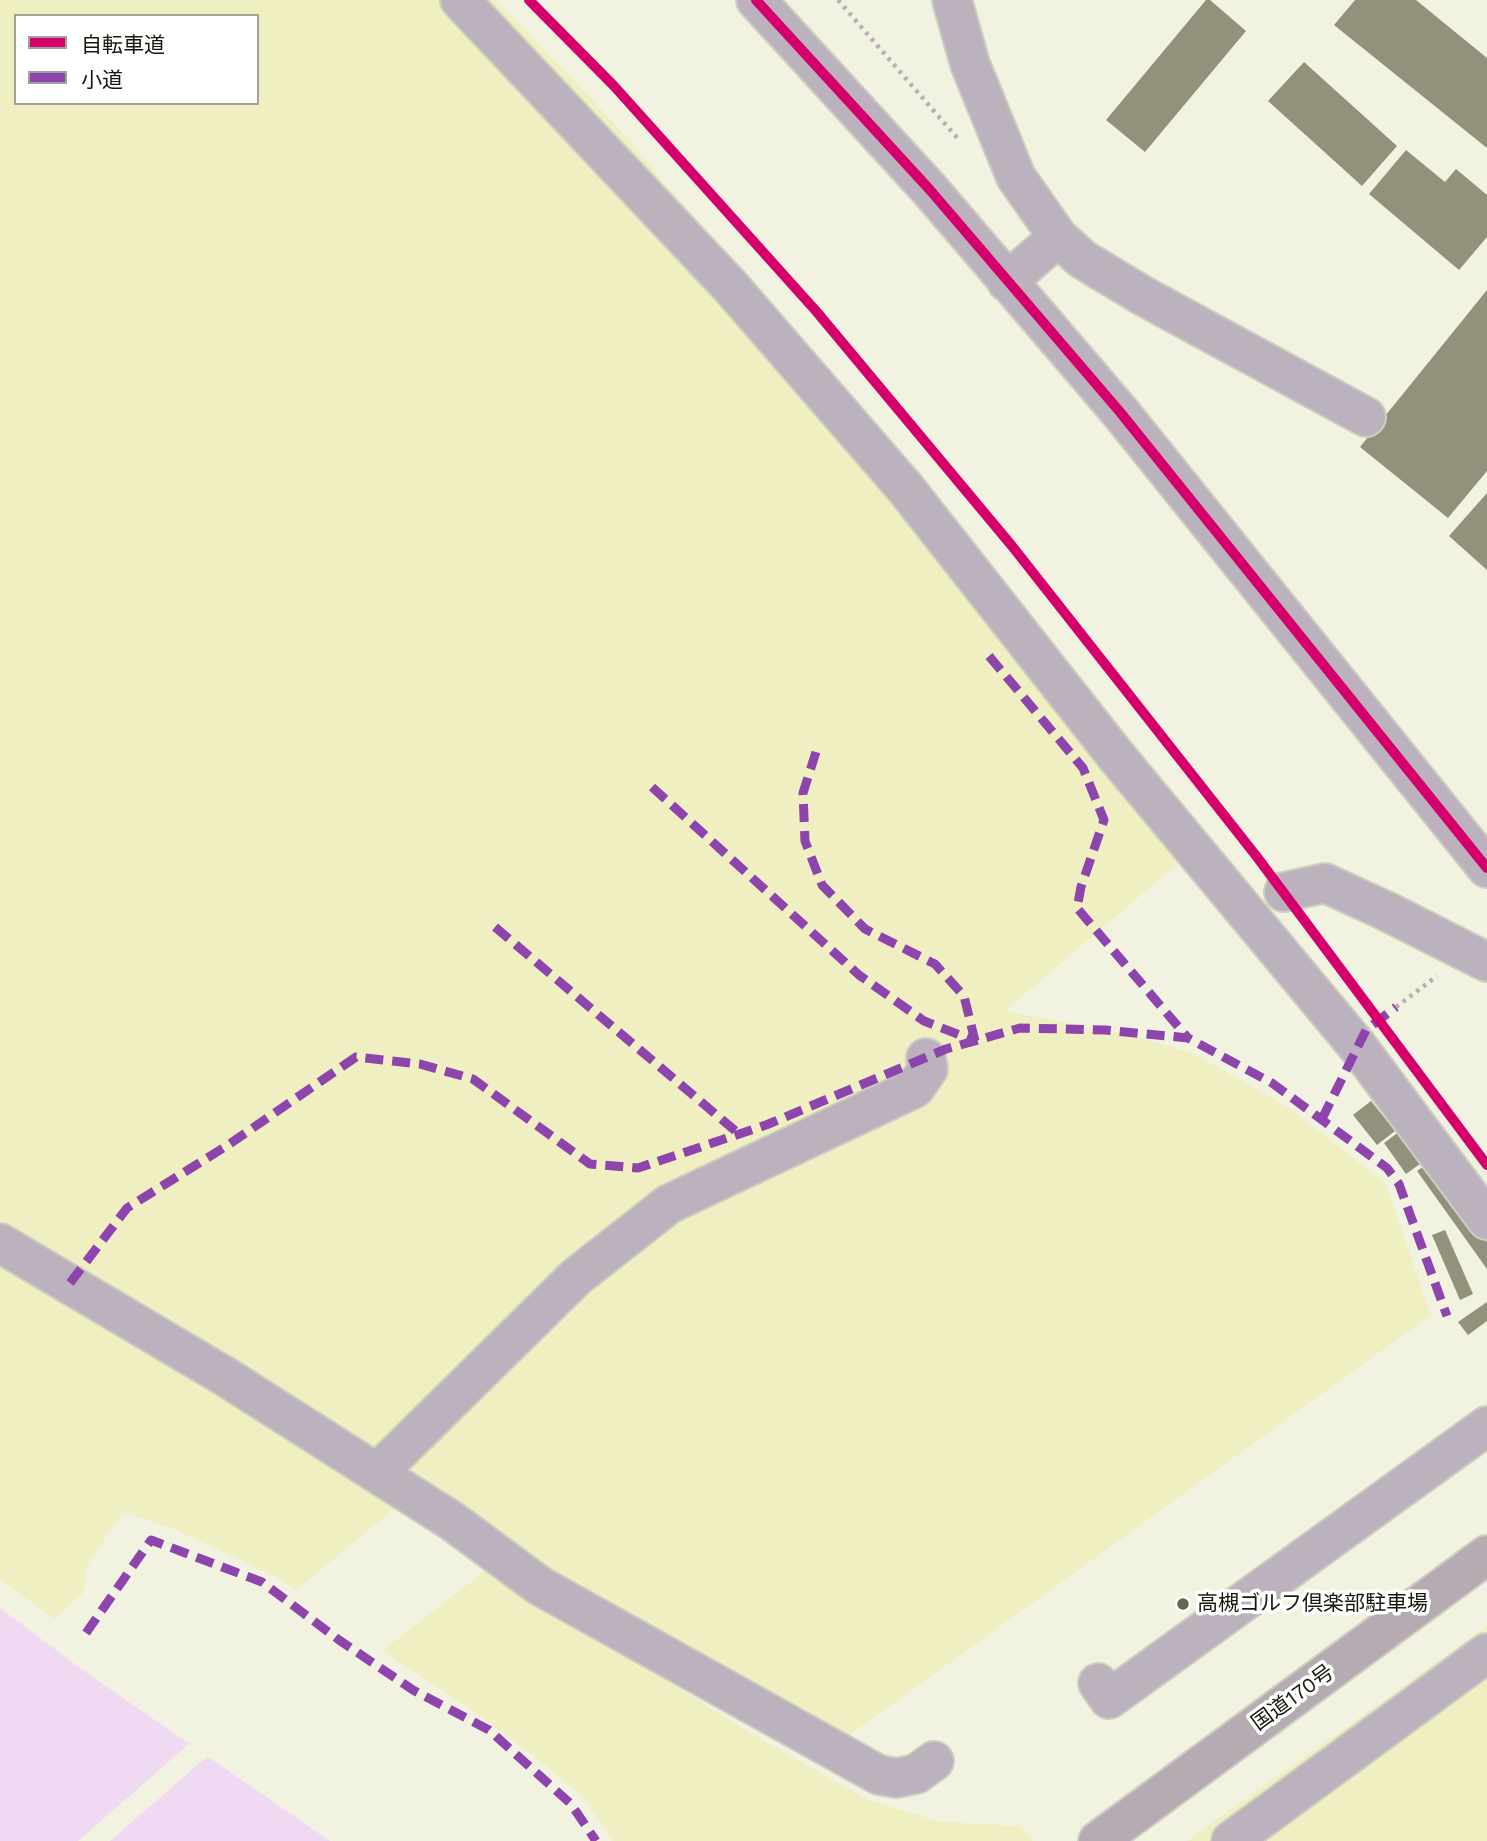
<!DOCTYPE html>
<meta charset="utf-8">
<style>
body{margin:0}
#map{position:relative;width:1487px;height:1841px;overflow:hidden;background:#f2f2e1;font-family:"Work Sans","Noto Sans JP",sans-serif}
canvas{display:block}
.legend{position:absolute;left:14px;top:14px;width:245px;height:91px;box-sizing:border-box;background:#fff;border:2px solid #a2a29d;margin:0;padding:9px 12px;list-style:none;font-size:21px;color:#17170b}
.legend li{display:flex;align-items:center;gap:14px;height:35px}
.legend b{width:35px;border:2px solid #a2a29d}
</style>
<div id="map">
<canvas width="1487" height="1841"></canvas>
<ul class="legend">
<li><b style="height:9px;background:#d6006c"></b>自転車道</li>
<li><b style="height:9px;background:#8e44ad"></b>小道</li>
</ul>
</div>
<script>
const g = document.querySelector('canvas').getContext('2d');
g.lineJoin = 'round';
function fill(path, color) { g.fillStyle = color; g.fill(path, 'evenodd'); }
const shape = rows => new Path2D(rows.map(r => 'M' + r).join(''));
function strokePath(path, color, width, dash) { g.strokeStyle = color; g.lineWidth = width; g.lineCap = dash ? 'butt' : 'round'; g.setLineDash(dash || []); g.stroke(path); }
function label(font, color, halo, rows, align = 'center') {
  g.font = font + ' "Work Sans","Noto Sans JP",sans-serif'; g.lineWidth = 7; g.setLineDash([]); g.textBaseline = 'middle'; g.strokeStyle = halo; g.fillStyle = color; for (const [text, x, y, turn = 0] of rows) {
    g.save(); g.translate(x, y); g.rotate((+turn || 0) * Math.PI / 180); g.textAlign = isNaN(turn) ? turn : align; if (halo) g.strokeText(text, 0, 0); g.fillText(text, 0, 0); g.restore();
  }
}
fill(shape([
 [0,0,496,0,605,113,972,541,1209,837,1005,1011,1125,1034,1193,1053,1288,1107,1386,1184,1431,1315,847,1737,627,1623,0,1230],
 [16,16,257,16,257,103,16,103],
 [0,1253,400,1504,296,1590,275,1576,176,1530,123,1512,89,1562,83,1593,54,1619,0,1579],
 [485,1571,604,1641,750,1733,868,1800,941,1822,1021,1826,1032,1841,613,1841,586,1800,539,1760,467,1707,382,1651],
 [1487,1626,1487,1841,1187,1841]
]), '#efefc2');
fill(shape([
 [0,1608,84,1671,330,1841,0,1841]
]), '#f0daf3');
fill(shape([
 [191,1742,209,1755,110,1841,78,1841]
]), '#f2f2e1');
fill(shape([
 [1206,0,1210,0,1246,31,1145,152,1106,120],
 [1355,0,1416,0,1487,58,1487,148,1334,25],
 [1304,62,1397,146,1362,186,1268,101],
 [1406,150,1445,182,1456,169,1487,195,1487,237,1459,270,1369,194],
 [1487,290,1487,471,1448,518,1360,447],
 [1487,493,1487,570,1449,536],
 [1371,1101,1395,1131,1377,1145,1353,1115],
 [1400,1131,1428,1158,1406,1174,1384,1143],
 [1430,1162,1487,1242,1487,1269,1417,1171],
 [1445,1230,1473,1294,1460,1300,1432,1235],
 [1487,1302,1487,1321,1468,1335,1458,1322]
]), '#91917c');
const minor = shape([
 [460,0,730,286,906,489,1116,756,1358,1047,1487,1220],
 [756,0,930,190,1120,412,1487,868],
 [952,0,970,64,1016,177,1058,237,1082,259,1145,297,1366,417],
 [1007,282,1058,237],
 [1284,892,1325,883,1386,911,1487,962],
 [0,1243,226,1377,452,1521,540,1586,879,1775,897,1778,916,1774,934,1761],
 [377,1473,576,1277,669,1204,915,1088,928,1069,926,1058],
 [1098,1683,1109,1699,1487,1426],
 [1231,1841,1487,1653]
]);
const highway = shape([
 [1098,1841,1487,1555]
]);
strokePath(minor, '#cdcdc0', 42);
strokePath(highway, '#cdcdc0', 42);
strokePath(shape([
 [838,0,959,140],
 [1396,1007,1437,976]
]), '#b5b0b2', 4.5, [3.5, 5]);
strokePath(minor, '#bcb2be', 38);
strokePath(highway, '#b6abb3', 38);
strokePath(shape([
 [989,656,1083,768,1104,820,1081,887,1077,908,1188,1038],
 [816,752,803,793,805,841,822,885,865,929,935,964,964,996,975,1041],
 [652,787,859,975,924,1021,975,1041],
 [495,927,739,1134],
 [1322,1119,1366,1030,1396,1007],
 [70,1283,127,1208,228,1145,356,1057,420,1064,473,1079,590,1164,638,1168,766,1125,946,1049,1020,1028,1105,1030,1188,1038,1272,1083,1387,1168,1399,1184,1447,1316],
 [86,1633,151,1540,262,1582,339,1640,413,1690,489,1730,571,1804,596,1841]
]), '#8e44ad', 9, [18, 9]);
strokePath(shape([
 [529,0,614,86,816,311,1012,546,1257,857,1487,1165],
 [756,0,930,190,1120,412,1487,868]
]), '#d6006c', 10);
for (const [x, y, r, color] of [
 [1183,1604,7,"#646456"]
]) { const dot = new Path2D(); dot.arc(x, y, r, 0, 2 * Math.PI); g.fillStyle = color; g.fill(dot); strokePath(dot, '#fff', 2.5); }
label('21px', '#17170b', '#fff', [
 ["高槻ゴルフ倶楽部駐車場",1197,1604]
], 'left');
label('21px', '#17170b', '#fff', [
 ["国道170号",1293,1698,-36]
]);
</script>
